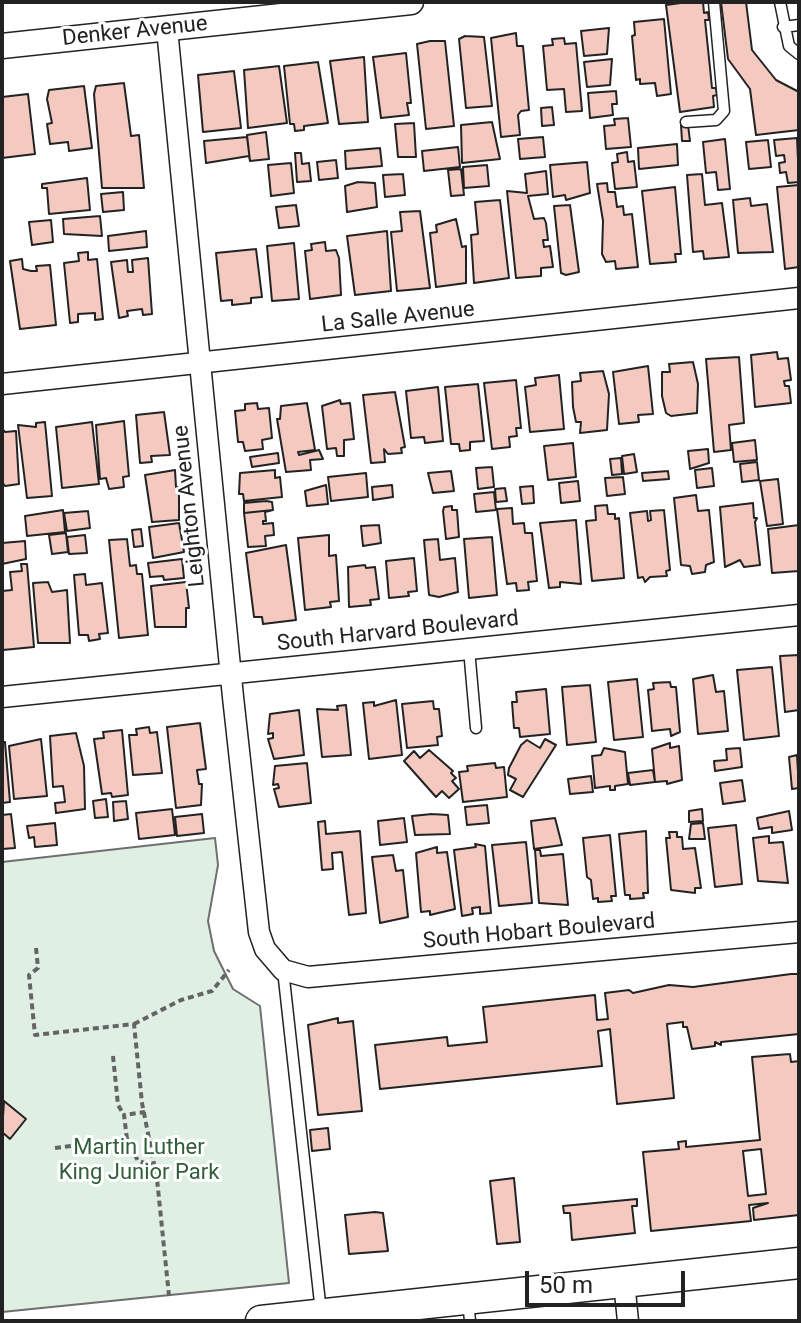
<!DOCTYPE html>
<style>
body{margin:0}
#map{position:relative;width:801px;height:1323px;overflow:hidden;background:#fff;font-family:Roboto,sans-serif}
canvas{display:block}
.frame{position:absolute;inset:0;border:4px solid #222;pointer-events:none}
.scale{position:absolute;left:525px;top:1271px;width:160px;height:36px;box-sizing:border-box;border:4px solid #222;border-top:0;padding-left:10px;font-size:24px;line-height:28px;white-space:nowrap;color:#222;-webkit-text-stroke:6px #fff;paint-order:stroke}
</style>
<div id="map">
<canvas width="801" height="1323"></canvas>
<div class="frame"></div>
<div class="scale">50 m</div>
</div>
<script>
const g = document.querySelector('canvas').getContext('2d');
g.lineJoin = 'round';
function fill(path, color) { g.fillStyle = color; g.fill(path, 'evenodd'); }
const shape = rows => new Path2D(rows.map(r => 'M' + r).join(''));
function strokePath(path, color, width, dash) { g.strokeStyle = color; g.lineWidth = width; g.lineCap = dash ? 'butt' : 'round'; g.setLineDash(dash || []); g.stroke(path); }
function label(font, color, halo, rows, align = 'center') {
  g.font = font + ' Roboto,sans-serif'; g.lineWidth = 6; g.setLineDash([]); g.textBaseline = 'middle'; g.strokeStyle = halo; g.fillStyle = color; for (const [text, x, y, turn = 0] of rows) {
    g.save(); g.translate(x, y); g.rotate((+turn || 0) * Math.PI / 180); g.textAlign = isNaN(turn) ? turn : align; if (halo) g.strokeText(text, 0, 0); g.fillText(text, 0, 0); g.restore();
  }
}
const green = shape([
 [215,838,218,865,208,921,214,951,233,989,260,1006,289,1283,2,1312,2,862,215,838]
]);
fill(green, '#e0efe3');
strokePath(green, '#6f6f6f', 2);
const building = shape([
 [688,2,703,2,704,13,708,12,709,20,705,20,710,68,712,88,716,88,717,95,713,96,714,107,680,112,666,5,688,2],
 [721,2,746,2,752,50,776,80,799,92,799,130,756,135,750,89,728,59,721,2],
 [664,19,671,94,657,96,655,83,640,84,640,79,636,80,632,36,635,35,634,22,664,19],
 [609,28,607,54,584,56,581,31,609,28],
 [516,33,517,46,523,46,529,110,521,111,518,115,520,135,501,137,491,38,516,33],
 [465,36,484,37,492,106,466,108,459,39,465,36],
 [564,38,565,44,576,43,582,111,566,112,564,89,547,90,543,46,553,45,552,39,564,38],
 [430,41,445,41,454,126,426,129,417,44,430,41],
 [406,53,411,103,407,103,409,115,381,118,373,57,406,53],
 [364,57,368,122,339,124,330,61,364,57],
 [612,59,610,85,587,87,584,62,612,59],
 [318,62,328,123,304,126,304,130,295,131,294,124,290,124,284,66,318,62],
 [279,66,287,123,248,128,244,70,279,66],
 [234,71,241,128,203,132,198,75,234,71],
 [124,83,131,136,139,135,144,188,102,188,94,94,96,86,124,83],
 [84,86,92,148,69,151,68,142,50,144,47,124,52,123,47,99,49,90,84,86],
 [616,91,617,104,612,104,613,115,590,118,588,93,616,91],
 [28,94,35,154,2,158,2,97,28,94],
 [552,107,554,125,542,126,541,108,552,107],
 [628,118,631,147,606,149,604,126,615,125,614,119,628,118],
 [492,122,500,159,462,163,461,125,492,122],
 [414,123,416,157,398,157,395,124,414,123],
 [681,125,688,125,690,141,682,141,681,125],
 [266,132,269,159,250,161,247,135,266,132],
 [247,137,250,161,249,156,206,163,204,141,247,137],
 [543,137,545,157,520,159,518,139,543,137],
 [797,138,799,182,788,183,786,172,780,173,779,163,785,162,784,155,776,156,774,140,797,138],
 [725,139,730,189,718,190,716,172,706,173,703,142,725,139],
 [768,140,771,167,749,169,746,142,768,140],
 [677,144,678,165,639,169,638,148,677,144],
 [458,147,460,167,424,171,422,151,458,147],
 [380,148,382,166,346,169,345,151,380,148],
 [627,152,628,162,634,161,637,187,615,189,612,163,618,162,617,154,627,152],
 [295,153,301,153,302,164,309,163,311,181,297,182,295,153],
 [336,160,338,178,319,180,317,162,336,160],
 [587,162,590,193,566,200,565,195,553,197,550,165,587,162],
 [291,163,294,193,271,196,268,165,291,163],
 [487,165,489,186,464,188,463,167,487,165],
 [461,169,464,195,451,196,448,170,461,169],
 [546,171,548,194,528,196,534,219,544,218,546,223,548,240,543,240,544,247,550,246,553,267,541,268,541,276,516,278,507,191,527,193,525,174,546,171],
 [403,174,405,195,385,197,383,175,403,174],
 [702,174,705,205,722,203,729,257,704,259,703,251,693,252,687,175,702,174],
 [87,178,90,210,49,214,47,188,42,188,42,184,87,178],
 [358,182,375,183,377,207,347,212,345,186,358,182],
 [607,183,608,192,615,192,617,207,623,206,624,215,632,214,638,267,616,269,615,261,606,262,602,254,603,221,597,184,607,183],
 [799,185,799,267,785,269,777,187,799,185],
 [675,187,681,254,675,254,676,262,650,264,642,191,675,187],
 [123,192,124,210,103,212,101,194,123,192],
 [750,198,751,206,767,204,773,252,738,253,733,200,750,198],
 [500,200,509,278,474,283,471,235,478,234,475,202,500,200],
 [296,205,299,226,279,228,276,207,296,205],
 [570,205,579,272,566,275,561,273,554,206,570,205],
 [420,211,430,288,397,291,391,232,402,231,400,212,420,211],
 [100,216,102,236,64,234,63,219,100,216],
 [456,219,462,247,466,246,466,283,436,287,430,233,437,232,436,225,456,219],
 [51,220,53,242,32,245,29,222,51,220],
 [146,231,147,247,109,251,108,236,146,231],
 [387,231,391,291,355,295,347,236,387,231],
 [325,242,326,251,336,250,339,258,341,295,310,299,305,251,312,250,311,244,325,242],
 [294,243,299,299,272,301,267,246,294,243],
 [256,249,262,297,251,298,251,303,232,305,232,300,221,301,216,253,256,249],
 [88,252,88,260,97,259,103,319,95,320,95,313,78,314,78,322,70,323,64,263,79,261,78,253,88,252],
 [148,258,152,314,143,315,142,309,127,311,128,316,119,318,111,262,127,260,128,272,133,272,132,260,148,258],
 [22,259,23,269,31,271,37,271,36,266,50,265,56,325,20,329,10,261,22,259],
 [777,352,778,359,788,358,791,380,784,381,785,386,789,386,791,403,755,407,751,355,777,352],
 [739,357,744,423,729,425,731,450,714,452,706,359,739,357],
 [693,362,698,384,697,413,671,416,666,413,662,396,662,372,670,372,669,364,693,362],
 [648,366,653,414,638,415,639,422,619,424,613,372,648,366],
 [603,371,609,394,607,430,580,433,581,422,576,422,573,407,572,382,581,381,580,373,603,371],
 [559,375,564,429,530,432,525,387,536,385,535,378,559,375],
 [516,380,521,428,516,428,517,436,509,437,510,447,492,449,484,383,516,380],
 [478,384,484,441,470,442,470,450,460,451,459,444,451,444,445,387,478,384],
 [438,387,443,441,425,443,424,437,411,438,406,391,438,387],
 [395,392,405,447,401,448,402,453,388,454,384,449,385,462,371,463,363,395,395,392],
 [340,400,341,404,350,403,354,439,344,440,344,456,337,456,336,448,327,449,322,406,340,400],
 [257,403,258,409,269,408,272,438,262,440,263,449,245,451,243,442,238,442,235,411,245,410,245,404,257,403],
 [307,403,315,450,298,452,299,455,319,450,323,459,310,460,311,470,286,472,277,419,280,419,281,406,307,403],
 [164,412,170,455,151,456,152,462,140,463,136,415,164,412],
 [124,421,129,476,123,477,124,487,109,489,106,478,100,479,96,425,124,421],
 [45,422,52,496,27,498,18,425,36,427,36,423,45,422],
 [92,422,99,484,62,488,56,427,92,422],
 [2,428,5,432,16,431,19,484,5,486,2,482,2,428],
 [755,440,757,460,734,462,732,443,755,440],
 [573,443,576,477,548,480,544,446,573,443],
 [708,449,709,463,690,469,688,451,708,449],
 [278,453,279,463,252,467,250,457,278,453],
 [634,454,637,472,624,474,622,456,634,454],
 [621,458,622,474,612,475,610,459,621,458],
 [757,462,759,480,742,482,740,464,757,462],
 [492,467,494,487,478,489,476,468,492,467],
 [712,468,714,486,697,488,695,470,712,468],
 [175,470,176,487,179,487,179,520,152,522,145,475,175,470],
 [275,470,275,478,280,477,282,497,244,501,243,494,239,494,240,473,275,470],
 [451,471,454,491,433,493,428,473,451,471],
 [668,471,669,479,643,481,642,473,668,471],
 [366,473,368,497,331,501,328,477,366,473],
 [623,477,625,494,607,496,605,478,623,477],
 [778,479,783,524,767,526,760,481,778,479],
 [578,481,580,501,561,503,559,483,578,481],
 [326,485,328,504,307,506,305,491,326,485],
 [392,485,393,497,373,500,372,487,392,485],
 [533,486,534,503,522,504,520,487,533,486],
 [505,488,507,501,496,502,495,489,505,488],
 [494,492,496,510,476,512,474,494,494,492],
 [696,495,698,511,709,510,714,562,706,565,705,572,692,574,690,566,681,565,674,498,696,495],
 [266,501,272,502,273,510,244,513,244,503,266,501],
 [753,503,754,518,757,518,755,522,760,565,744,567,740,560,725,567,720,507,753,503],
 [607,505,608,514,615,514,615,519,619,518,624,578,592,581,586,521,596,520,595,506,607,505],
 [452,506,452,510,457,510,459,537,446,539,443,511,444,507,452,506],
 [512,508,513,524,524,523,525,533,532,533,537,581,528,582,529,590,517,591,516,583,507,584,497,509,512,508],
 [63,510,65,532,27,536,25,516,63,510],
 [273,510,265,512,266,521,263,521,263,524,273,523,274,535,265,536,266,546,248,547,244,513,273,510],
 [664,510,670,570,666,571,667,576,650,577,645,582,643,577,638,578,630,513,647,511,648,521,651,520,650,511,664,510],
 [88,511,90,528,67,531,64,513,88,511],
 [576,520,581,584,560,582,560,587,549,588,540,523,576,520],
 [179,523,184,552,153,558,149,527,179,523],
 [379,525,381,543,363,546,361,526,379,525],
 [799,525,799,571,772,573,768,529,799,525],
 [141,529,143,546,134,547,132,530,141,529],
 [66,533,68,552,52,554,49,535,66,533],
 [85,535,87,553,69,554,67,537,85,535],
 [329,535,329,556,336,555,339,601,330,602,331,607,305,610,298,538,329,535],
 [492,537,497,595,469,598,464,539,492,537],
 [127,539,130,566,136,565,137,574,142,574,148,635,119,638,109,540,127,539],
 [438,539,440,560,455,558,458,592,439,597,429,595,424,540,438,539],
 [25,541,26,559,2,564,2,543,25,541],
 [286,545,296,620,263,624,262,617,254,617,246,553,286,545],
 [414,558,417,591,408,592,409,596,389,598,386,561,414,558],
 [182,559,184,578,164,580,163,576,150,577,148,563,182,559],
 [21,564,27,564,34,647,3,650,2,591,12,590,10,572,22,571,21,564],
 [365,565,366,568,375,567,379,599,370,600,371,605,349,607,348,567,365,565],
 [85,574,86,585,102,583,108,633,99,634,100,639,89,641,88,635,79,635,74,575,85,574],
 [48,582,52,592,67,590,70,643,38,643,33,583,48,582],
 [186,582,189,608,186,608,186,627,155,627,151,586,186,582],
 [799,655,799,710,785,712,780,656,799,655],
 [772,667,779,736,744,740,737,670,772,667],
 [713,675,716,692,724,691,728,731,698,734,693,679,713,675],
 [637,679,643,737,614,740,608,682,637,679],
 [670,682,671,687,676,687,680,732,671,736,670,729,652,731,648,690,654,689,653,683,670,682],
 [590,685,596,742,567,745,562,687,590,685],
 [546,689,550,734,520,737,519,728,514,728,512,702,517,702,516,692,546,689],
 [396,700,402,755,369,759,363,703,374,702,374,706,396,700],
 [433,701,434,709,439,709,442,736,437,737,438,745,407,748,402,704,433,701],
 [346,705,351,755,322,757,317,709,338,710,337,706,346,705],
 [299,710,304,755,274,759,268,739,273,738,273,733,268,734,270,714,299,710],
 [200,723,206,769,197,770,199,784,202,784,201,805,176,808,167,727,200,723],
 [149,727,150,733,157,732,162,773,133,775,129,735,137,735,136,729,149,727],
 [122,730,128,795,112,797,111,793,102,794,94,739,104,738,103,732,122,730],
 [76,733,84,766,85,809,56,813,55,803,65,802,63,786,53,787,50,736,76,733],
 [41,739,47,796,14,799,9,746,41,739],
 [545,739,556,745,523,797,510,790,516,779,508,775,509,768,521,745,527,740,540,748,545,739],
 [2,742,5,742,10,802,2,803,2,742],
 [670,743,670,748,679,746,682,780,667,784,667,781,655,782,652,749,670,743],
 [604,748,625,752,628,784,615,786,615,790,610,790,610,786,595,788,592,756,601,755,604,748],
 [740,748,742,767,715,771,714,761,727,760,726,749,740,748],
 [429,750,453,771,451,773,456,778,452,781,459,789,449,798,442,791,436,797,404,761,414,751,420,758,429,750],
 [797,755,799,788,792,789,789,757,797,755],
 [307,763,311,803,279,807,274,789,279,788,278,784,273,785,275,766,307,763],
 [495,763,496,768,504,767,507,797,463,802,459,772,468,771,467,766,495,763],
 [653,770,655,782,630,785,628,773,653,770],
 [591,776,593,792,570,794,568,779,591,776],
 [742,780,745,801,723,804,720,783,742,780],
 [106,799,108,817,95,818,93,801,106,799],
 [126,801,128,819,114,821,113,802,126,801],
 [487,805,489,823,467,825,465,807,487,805],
 [172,809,175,835,139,839,136,813,172,809],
 [702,809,703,821,689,822,689,811,702,809],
 [789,811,792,830,772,833,772,827,759,829,757,818,789,811],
 [11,814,15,848,2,849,2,815,11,814],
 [202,814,204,833,177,836,175,817,202,814],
 [432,814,448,815,450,834,415,835,412,816,432,814],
 [404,818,407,842,380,845,378,821,404,818],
 [555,818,562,845,534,849,531,821,555,818],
 [325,821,326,834,360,831,366,913,349,915,342,852,332,853,333,869,322,870,318,822,325,821],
 [55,823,57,845,35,847,34,837,29,838,27,826,55,823],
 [703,823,705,839,689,839,691,824,703,823],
 [736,825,742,884,715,887,708,828,736,825],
 [646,831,648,893,643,893,644,898,630,899,630,895,625,895,619,834,646,831],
 [669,832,677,832,677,837,682,837,683,849,695,848,701,888,695,888,695,893,671,890,666,838,670,838,669,832],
 [610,835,616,896,611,896,612,901,598,902,598,898,593,899,591,880,587,877,583,838,610,835],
 [769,836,769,843,783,842,788,883,758,881,753,838,769,836],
 [526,842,532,903,499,906,492,845,526,842],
 [475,844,485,846,491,913,480,914,480,907,472,908,473,914,462,916,454,850,476,847,475,844],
 [437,847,437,853,447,852,455,909,430,915,430,911,421,912,416,853,437,847],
 [535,850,540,850,541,856,563,854,568,905,539,903,535,850],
 [393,855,396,871,403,870,408,917,380,923,372,857,393,855],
 [791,974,799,974,799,1034,721,1042,721,1045,715,1042,715,1046,692,1049,687,1027,683,1027,683,1022,667,1024,674,1098,617,1104,610,1029,598,1031,602,1066,380,1089,375,1045,447,1037,448,1046,487,1042,483,1007,595,995,597,1020,608,1019,605,993,629,990,633,993,669,985,693,987,791,974],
 [338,1018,338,1023,353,1021,362,1111,318,1115,308,1025,338,1018],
 [790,1054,791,1062,799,1061,799,1215,754,1220,753,1208,768,1203,749,1205,751,1221,651,1231,643,1152,679,1149,678,1142,686,1141,686,1147,760,1140,752,1057,790,1054],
 [761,1149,766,1194,748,1196,743,1151,761,1149],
 [4,1101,26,1119,10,1139,2,1132,4,1101],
 [328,1128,330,1149,312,1151,310,1130,328,1128],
 [514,1178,520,1242,497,1244,490,1181,514,1178],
 [637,1199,637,1206,632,1206,635,1233,572,1240,570,1213,564,1213,563,1206,637,1199],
 [375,1212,383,1213,388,1251,349,1254,345,1215,375,1212]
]);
fill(building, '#f3c9c0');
strokePath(building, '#222', 2);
const service = shape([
 [780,2,789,46,799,54],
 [783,27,799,25],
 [686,122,716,120,724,111,714,2],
 [469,649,476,728],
 [283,970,321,1312],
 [468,1300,470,1321]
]);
const minor = shape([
 [167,29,233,697,259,932,265,949,283,970,308,977,799,932],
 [2,384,799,298],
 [2,697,799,615],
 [624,1282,628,1321]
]);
const tertiary = shape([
 [2,46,411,2]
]);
const primary = shape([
 [261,1321,799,1263]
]);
strokePath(service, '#222', 13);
strokePath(minor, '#222', 23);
strokePath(tertiary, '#222', 27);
strokePath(primary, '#222', 33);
strokePath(shape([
 [36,948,38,968,29,975,35,1035,134,1024,142,1103,157,1179,169,1296],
 [134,1024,181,1000,212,991,229,970],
 [113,1056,118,1105,124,1115],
 [127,1139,124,1115,145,1112],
 [55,1148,127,1139,138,1161,152,1165]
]), '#646464', 4, [6, 4]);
strokePath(service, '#fff', 10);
strokePath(minor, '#fff', 20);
strokePath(tertiary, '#fff', 24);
strokePath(primary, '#fff', 30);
label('22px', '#222', '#fff', [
 ["Denker Avenue",135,32,-6],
 ["La Salle Avenue",398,318,-6],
 ["Leighton Avenue",190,506,-96],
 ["South Harvard Boulevard",398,632,-6],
 ["South Hobart Boulevard",539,932,-5]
]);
label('22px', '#2f5e38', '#fff', [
 ["Martin Luther",139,1148],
 ["King Junior Park",139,1173]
]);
</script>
